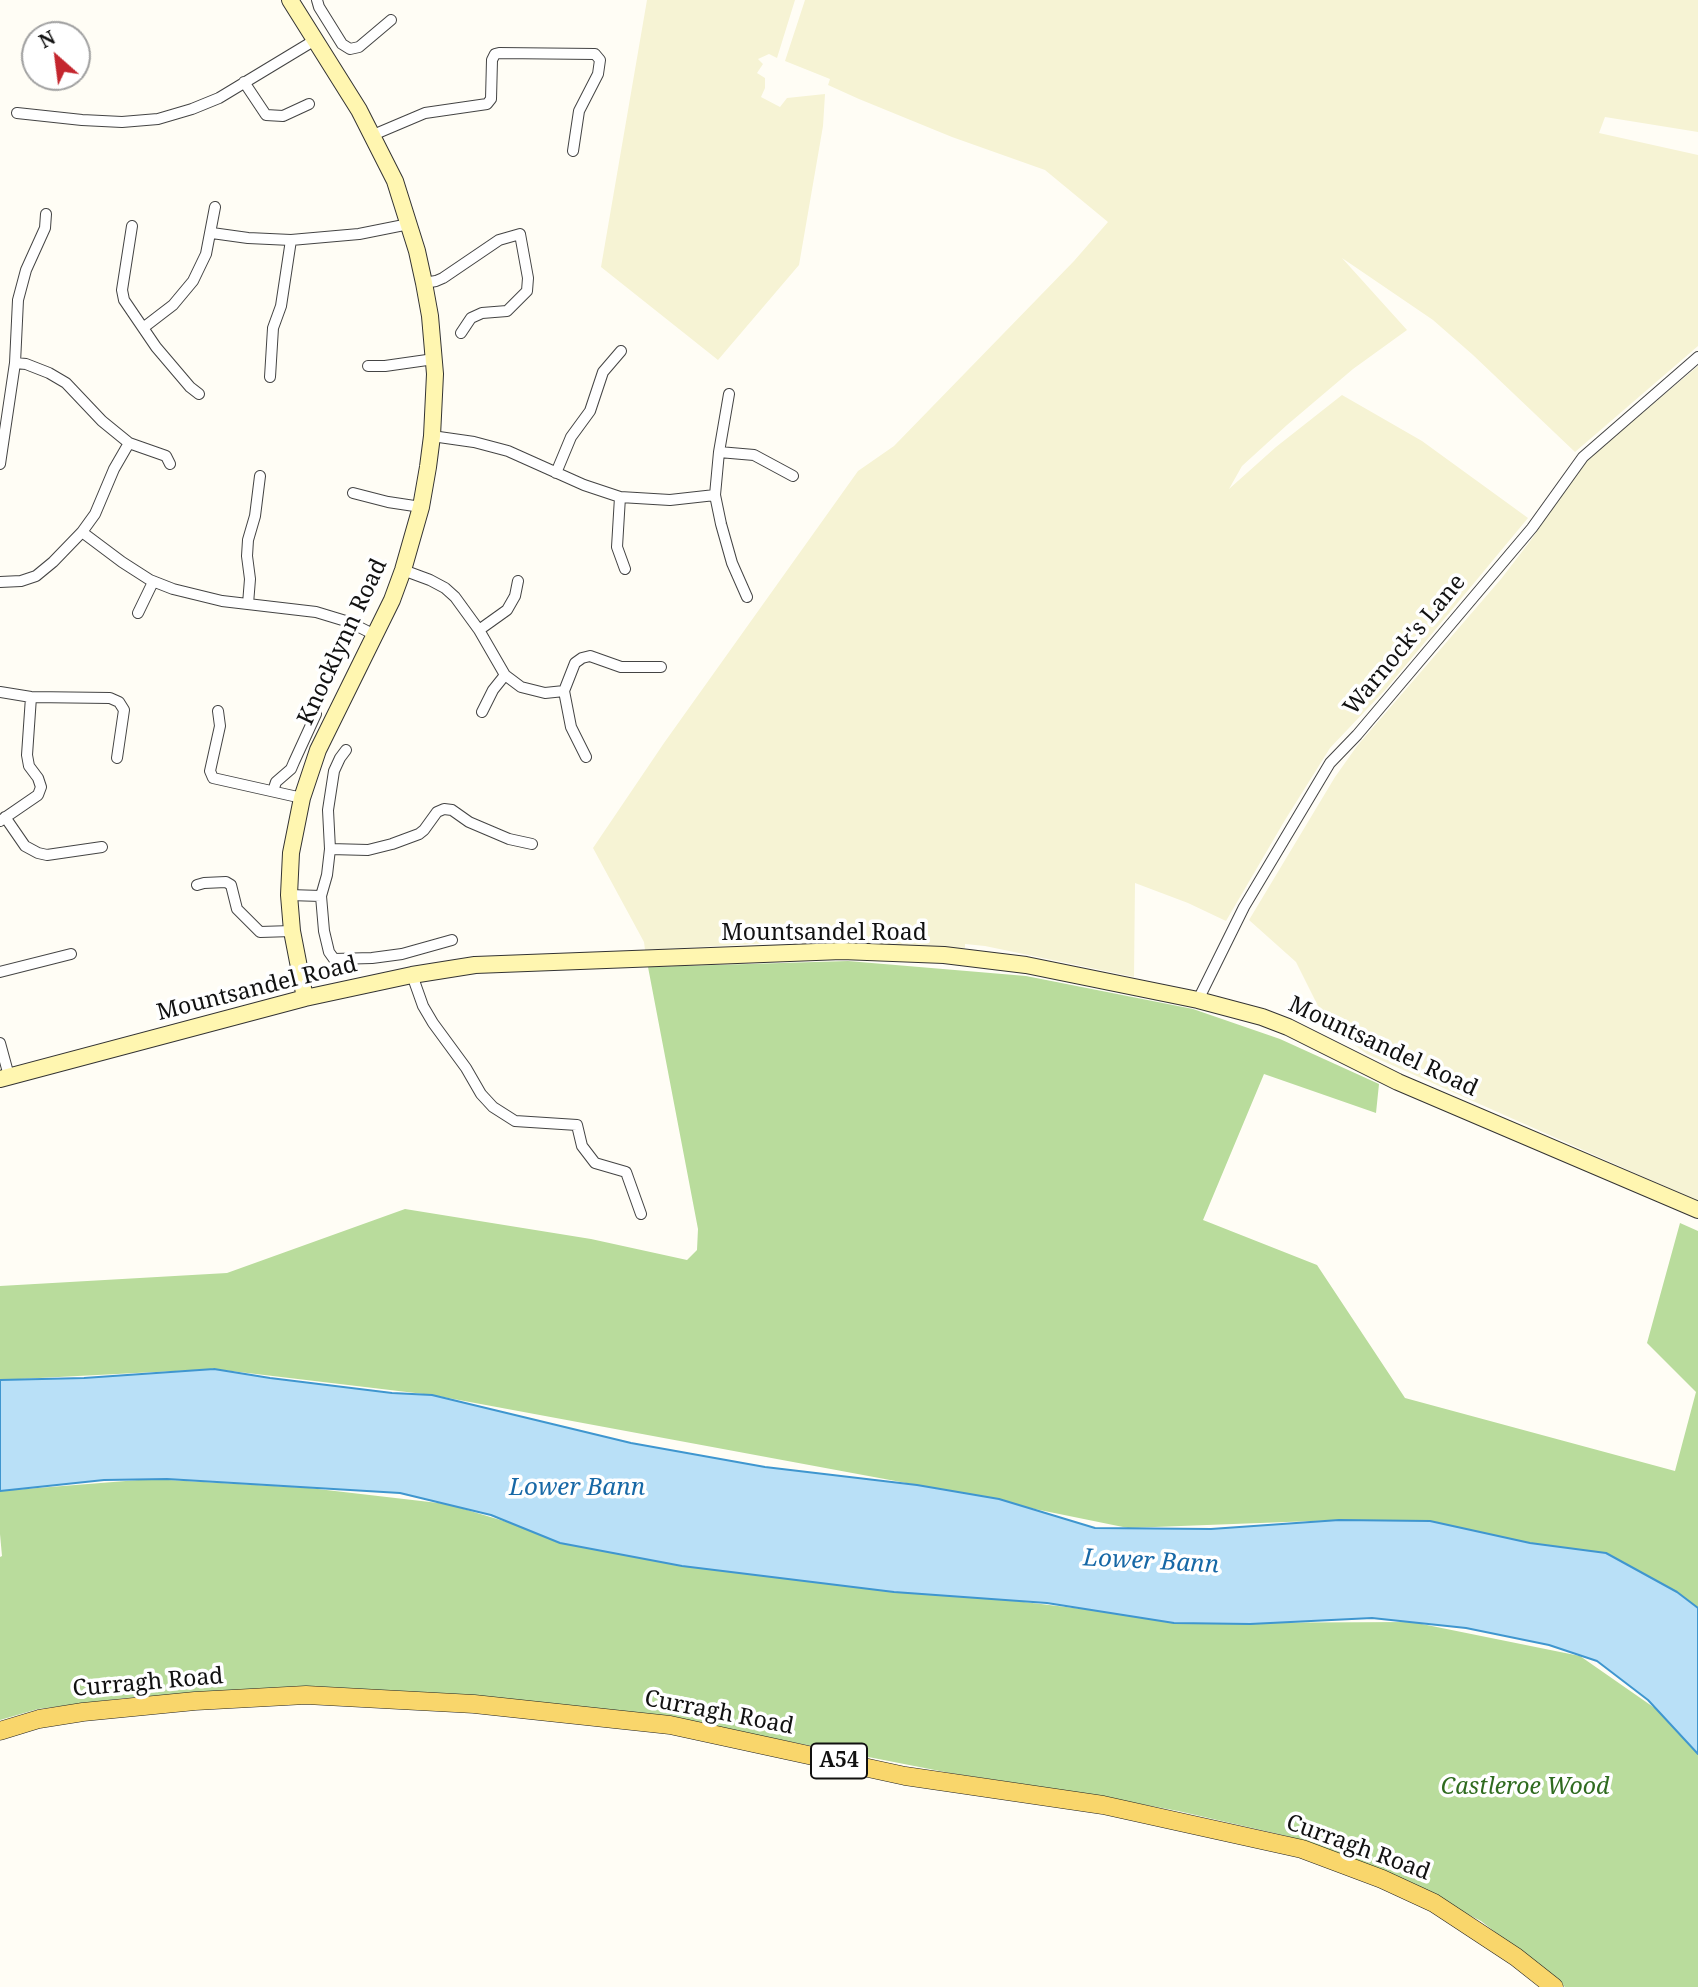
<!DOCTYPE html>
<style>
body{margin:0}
#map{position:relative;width:1698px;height:1987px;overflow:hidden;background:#fffdf5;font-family:"Noto Serif",serif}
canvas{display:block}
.north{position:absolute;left:21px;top:21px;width:70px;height:70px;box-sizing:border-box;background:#fff;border:2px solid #a0a0a0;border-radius:50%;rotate:332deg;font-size:19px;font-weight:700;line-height:28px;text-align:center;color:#111}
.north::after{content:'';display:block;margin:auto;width:24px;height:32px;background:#c4262e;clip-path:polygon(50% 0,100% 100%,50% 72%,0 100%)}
</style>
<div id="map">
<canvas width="1698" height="1987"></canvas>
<div class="north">N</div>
</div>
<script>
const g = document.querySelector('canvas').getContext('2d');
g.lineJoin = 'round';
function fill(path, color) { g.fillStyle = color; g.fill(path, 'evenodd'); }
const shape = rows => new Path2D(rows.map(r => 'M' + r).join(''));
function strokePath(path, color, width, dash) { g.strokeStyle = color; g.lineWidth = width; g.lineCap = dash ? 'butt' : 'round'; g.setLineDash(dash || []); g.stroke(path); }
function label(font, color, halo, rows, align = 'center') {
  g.font = font + ' "Noto Serif",serif'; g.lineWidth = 7; g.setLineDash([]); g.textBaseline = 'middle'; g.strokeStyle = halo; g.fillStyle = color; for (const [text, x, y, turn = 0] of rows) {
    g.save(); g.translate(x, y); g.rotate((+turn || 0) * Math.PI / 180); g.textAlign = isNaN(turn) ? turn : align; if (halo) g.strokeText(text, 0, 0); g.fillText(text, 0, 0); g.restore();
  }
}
fill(shape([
 [647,0,795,0,777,58,769,54,758,59,763,64,757,73,765,78,765,88,761,97,780,107,787,98,825,94,823,126,799,265,718,360,601,267],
 [805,0,1698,0,1698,132,1605,117,1599,133,1698,155,1698,346,1575,452,1473,355,1433,320,1342,258,1407,330,1353,369,1287,425,1242,466,1229,489,1276,447,1342,395,1422,441,1528,518,1386,689,1330,748,1285,820,1226,921,1188,903,1135,883,1134,977,985,946,965,944,965,948,790,942,645,950,644,942,593,848,664,743,858,471,894,446,1074,261,1108,222,1045,170,952,137,859,99,828,85,830,79,785,61],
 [1698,366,1698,1201,1367,1054,1328,1026,1296,962,1249,920,1335,777,1357,746,1501,579,1531,540,1578,471,1590,457]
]), '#f6f3d4');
fill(shape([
 [848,961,1026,976,1193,1009,1280,1039,1379,1084,1376,1113,1264,1074,1203,1220,1317,1265,1405,1398,1675,1471,1696,1392,1647,1343,1680,1223,1698,1231,1698,1608,1685,1598,1339,1520,1128,1528,917,1485,432,1395,214,1369,0,1380,0,1286,227,1273,405,1209,591,1239,687,1260,697,1250,698,1229,648,967],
 [151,1479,309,1488,447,1504,604,1551,747,1574,885,1591,1007,1600,1201,1623,1412,1622,1580,1656,1659,1711,1698,1753,1698,1987,1565,1987,1481,1921,1379,1869,1287,1836,1178,1811,1088,1794,950,1773,654,1715,324,1688,125,1698,38,1709,0,1720,0,1557,2,1556,0,1534,0,1491]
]), '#b9dc9c');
const water = shape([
 [214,1369,270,1378,392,1393,432,1395,631,1443,765,1467,917,1485,999,1499,1095,1528,1211,1529,1339,1520,1430,1521,1530,1543,1606,1553,1677,1592,1698,1608,1698,1754,1648,1700,1597,1661,1549,1645,1466,1628,1372,1618,1250,1624,1174,1623,1047,1603,894,1592,682,1566,560,1543,491,1515,400,1493,167,1479,104,1480,0,1491,0,1380,84,1378,214,1369]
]);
fill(water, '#b9e0f7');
strokePath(water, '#3f96cf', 2);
const street = shape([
 [317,0,319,7,342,44,350,49,359,47,391,20],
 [244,82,266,115,283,116,309,104],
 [17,113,82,120,122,122,158,119,192,109,219,98,315,40],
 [373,135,425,113,487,104,491,99,492,60,495,54,499,53,595,54,600,60,598,74,579,111,573,151],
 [132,226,122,290,124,300,156,347,190,387,199,394],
 [212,233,248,238,291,240,359,234,409,224],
 [424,283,436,281,443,278,499,240,520,234,528,278,527,291,507,311,482,313,471,318,461,333],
 [143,328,173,305,193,281,206,254,215,207],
 [15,363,26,364,49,373,66,383,102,421,129,443,114,469,95,514,82,532],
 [368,366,385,366,434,359],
 [270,377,273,328,281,306,291,240],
 [432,436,474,442,508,451,584,485,620,497,670,500,715,495,721,524,732,563,747,597],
 [129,443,166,456,170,464],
 [719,452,754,455,793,476],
 [0,464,15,363,18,300,26,270,45,228,46,214],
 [556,473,571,437,590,411,603,372,621,351],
 [353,493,388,502,421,507],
 [715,495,719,452,729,394],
 [620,497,617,547,625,569],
 [403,570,430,580,445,588,455,597,479,630,505,675,521,687,545,693,564,691,571,727,586,757],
 [0,582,21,581,36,576,53,562,82,532,122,562,150,580,173,589,222,601,316,612,349,622,375,635],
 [248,604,250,579,247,556,248,540,255,516,260,476],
 [138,613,153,582],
 [479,630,507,610,515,596,518,581],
 [564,691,575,663,582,658,590,656,621,667,661,667],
 [0,692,31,697,110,698,119,702,124,710,117,758],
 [218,711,220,726,210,771,213,778,302,798],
 [482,712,493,690,505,675],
 [273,791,276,782,291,769,294,762,316,714],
 [5,817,25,846,38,853,47,855,102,847],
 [0,821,38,795,41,787,38,778,29,766,27,755,31,697],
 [330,849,368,850,392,844,419,834,424,830,437,812,444,809,452,810,469,822,509,839,532,844],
 [197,885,204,883,226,882,231,885,237,909,260,932,292,931],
 [289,895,321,896,324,931,329,952,334,959,372,958,402,954,452,940],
 [321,896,327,875,330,849,328,810,334,771,340,758,346,750],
 [0,972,71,954],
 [412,975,423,1006,433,1023,466,1068,481,1094,493,1107,515,1121,577,1125,582,1146,595,1163,626,1172,641,1214],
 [1198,1000,1244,907,1330,763,1357,735,1532,528,1583,457,1698,357],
 [0,1043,9,1076]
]);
const secondary = shape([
 [290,0,359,110,395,181,417,251,424,283,430,316,435,374,432,436,428,467,421,507,403,570,392,600,318,750,302,798,291,853,289,895,292,931,305,998],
 [0,1079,305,998,412,975,475,965,842,951,944,955,1026,965,1198,1000,1262,1017,1288,1027,1398,1082,1698,1210]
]);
const primary = shape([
 [0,1731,39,1719,83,1712,195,1701,306,1695,474,1704,670,1725,905,1776,1103,1805,1302,1849,1382,1879,1434,1903,1516,1957,1554,1987]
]);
strokePath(street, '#444', 12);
strokePath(secondary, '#333', 18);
strokePath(primary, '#222', 19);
strokePath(street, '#fff', 10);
strokePath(secondary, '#fff6b0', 16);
strokePath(primary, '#f9d66b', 18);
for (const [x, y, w] of [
 [839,1761,56]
]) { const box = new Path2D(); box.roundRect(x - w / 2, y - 17.5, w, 35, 5); g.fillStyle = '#fff'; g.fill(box); strokePath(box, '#111', 2); }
label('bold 21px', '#111', null, [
 ["A54",839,1761]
]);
label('23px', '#111', '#fff', [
 ["Knocklynn Road",343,642,-65],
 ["Warnock's Lane",1405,645,-50],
 ["Mountsandel Road",824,933],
 ["Mountsandel Road",257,989,-14],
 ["Mountsandel Road",1383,1047,25],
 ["Curragh Road",148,1683,-5],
 ["Curragh Road",719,1713,11],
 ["Curragh Road",1358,1848,20]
]);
label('italic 23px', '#2f6b1f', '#fff', [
 ["Castleroe Wood",1525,1787]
]);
label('italic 24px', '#1768a6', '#fff', [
 ["Lower Bann",577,1488],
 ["Lower Bann",1151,1562,3]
]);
</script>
